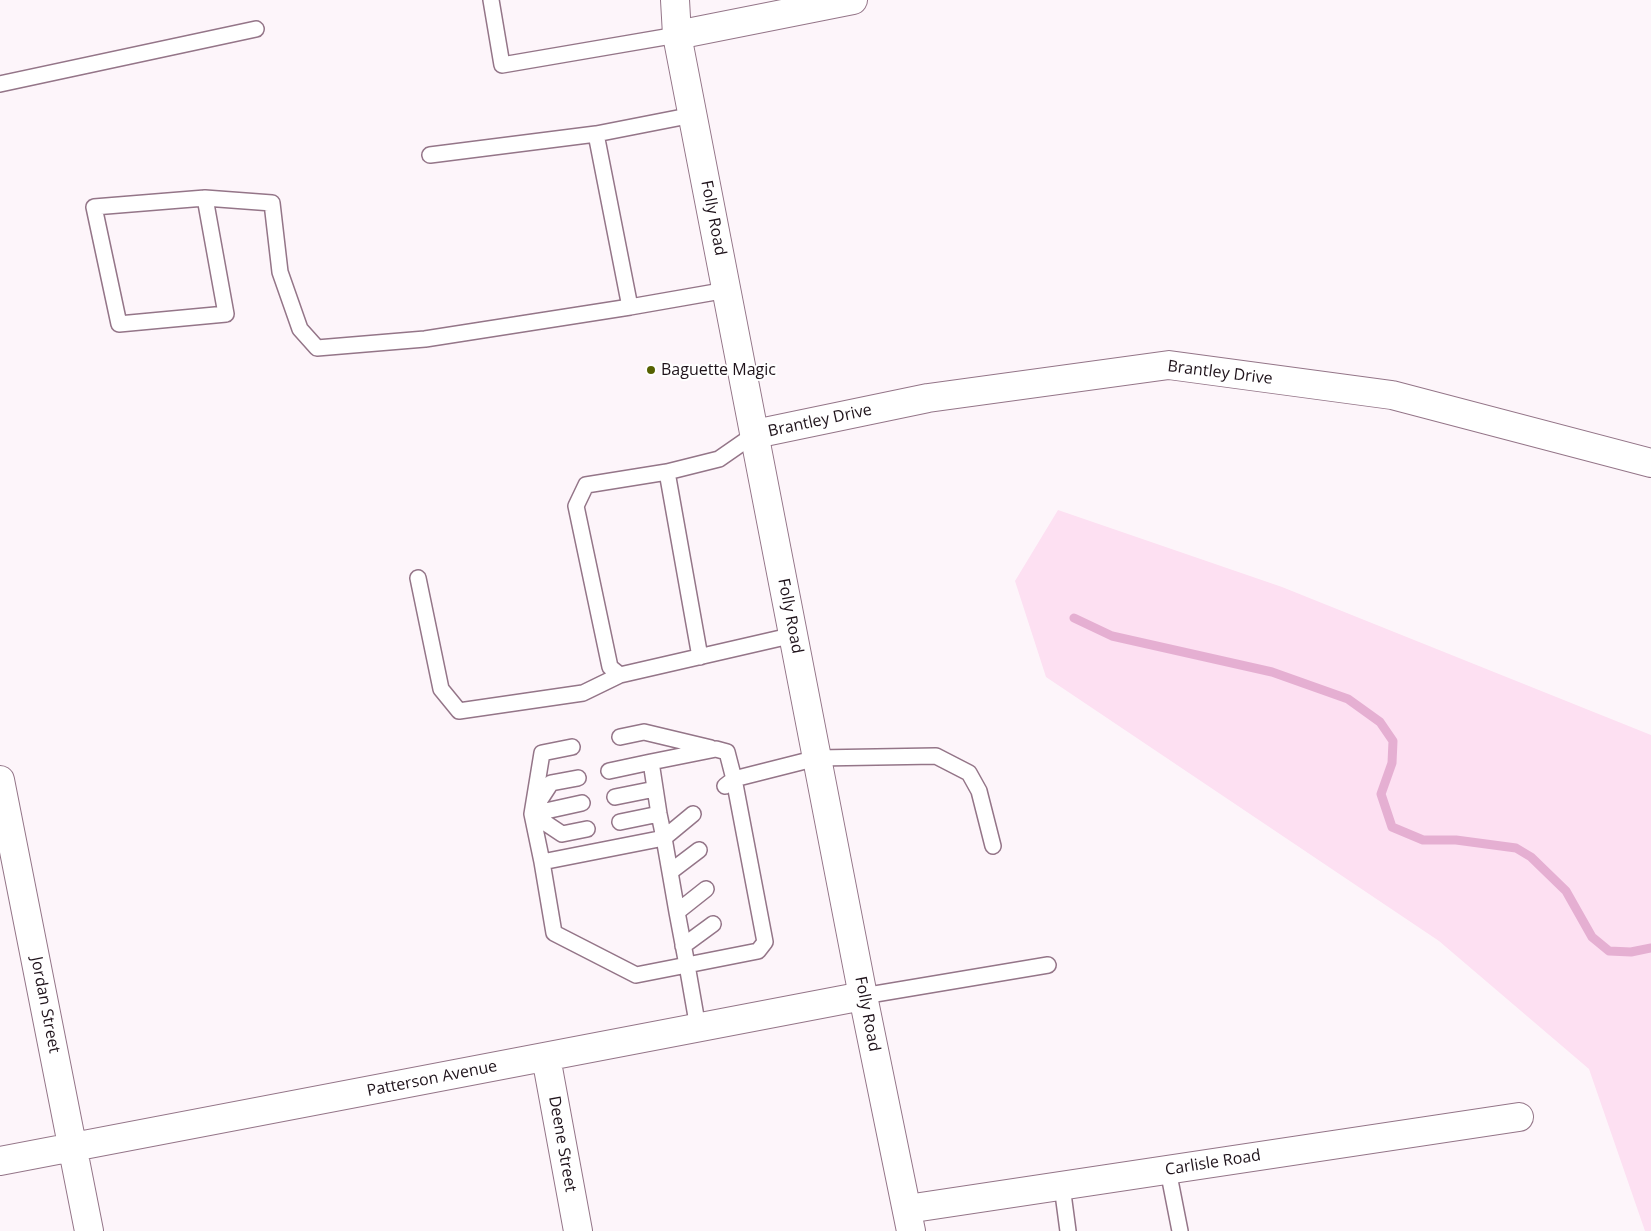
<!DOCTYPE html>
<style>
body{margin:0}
canvas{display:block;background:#fdf5fa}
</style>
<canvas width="1651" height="1231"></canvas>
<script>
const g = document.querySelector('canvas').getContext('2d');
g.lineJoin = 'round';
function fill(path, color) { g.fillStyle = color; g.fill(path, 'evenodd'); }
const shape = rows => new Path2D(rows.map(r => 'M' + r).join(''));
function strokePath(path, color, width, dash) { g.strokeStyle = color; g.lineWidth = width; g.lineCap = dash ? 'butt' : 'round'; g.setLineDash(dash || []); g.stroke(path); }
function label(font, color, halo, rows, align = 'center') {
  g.font = font + ' "Open Sans",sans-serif'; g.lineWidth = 4; g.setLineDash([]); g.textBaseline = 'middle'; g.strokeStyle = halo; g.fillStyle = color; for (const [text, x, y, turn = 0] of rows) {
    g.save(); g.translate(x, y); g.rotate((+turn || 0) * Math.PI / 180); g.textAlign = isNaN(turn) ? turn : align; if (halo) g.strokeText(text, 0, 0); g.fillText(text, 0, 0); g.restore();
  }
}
fill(shape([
 [1058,510,1282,587,1651,735,1651,1231,1645,1231,1589,1069,1439,941,1046,677,1015,581]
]), '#fde0f2');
strokePath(shape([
 [1074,618,1112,636,1272,672,1348,699,1380,722,1393,741,1392,763,1381,794,1392,827,1423,840,1456,840,1516,848,1531,857,1566,891,1592,937,1609,951,1631,952,1651,948]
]), '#e5afd2', 9);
const service = shape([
 [491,0,502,65,677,35],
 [0,84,256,29],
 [693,115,596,134,630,307,727,290],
 [430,155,596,134],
 [205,198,226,314,119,324,94,207,205,198,272,203,280,272,300,329,317,348,425,339,630,307],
 [755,434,719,459,667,472,586,485,576,506,610,667,620,675,794,635],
 [667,472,700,657],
 [418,578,441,689,459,711,583,693,620,675],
 [620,737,644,732,711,748],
 [609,771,651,762],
 [615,797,655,789],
 [536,806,551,783,578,778],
 [532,814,542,753,572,747],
 [532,814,562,834,587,829],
 [693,814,664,838,542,862,554,933,636,975,687,965,677,912,670,872,664,838,659,814,651,762,716,749,727,752,734,779,725,786],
 [620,822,659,814],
 [542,862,532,814,582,803],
 [670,872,699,850],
 [677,912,706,889],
 [683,946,713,924],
 [863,996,1048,965],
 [698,1028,687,965,758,951,765,942,734,779,817,758,936,756,969,773,979,791,993,846],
 [1168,1170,1180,1231],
 [1062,1186,1068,1231]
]);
const minor = shape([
 [677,35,853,0],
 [755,434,928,398,1169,365,1392,395,1651,463],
 [0,780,89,1231],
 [546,1057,578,1231],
 [0,1161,863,996],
 [907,1209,1519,1117]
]);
const primary = shape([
 [675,0,677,35,863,996,911,1231]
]);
strokePath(service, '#947588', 18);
strokePath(minor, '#947588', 30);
strokePath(primary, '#947588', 30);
strokePath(service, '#fff', 15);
strokePath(minor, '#fff', 28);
strokePath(primary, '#fff', 28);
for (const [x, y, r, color] of [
 [651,370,5,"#566100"]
]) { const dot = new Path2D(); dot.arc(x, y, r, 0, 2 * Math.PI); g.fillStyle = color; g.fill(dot); strokePath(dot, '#fff', 2); }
label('16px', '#1f131b', '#fff', [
 ["Folly Road",713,218,79],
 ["Brantley Drive",1220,373,7],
 ["Brantley Drive",820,421,-12],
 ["Folly Road",790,616,79],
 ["Jordan Street",45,1005,79],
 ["Folly Road",867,1014,79],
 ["Patterson Avenue",432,1079,-11],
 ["Deene Street",562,1144,80],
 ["Carlisle Road",1213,1163,-9]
]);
label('16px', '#1f131b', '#fff', [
 ["Baguette Magic",661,370]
], 'left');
</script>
